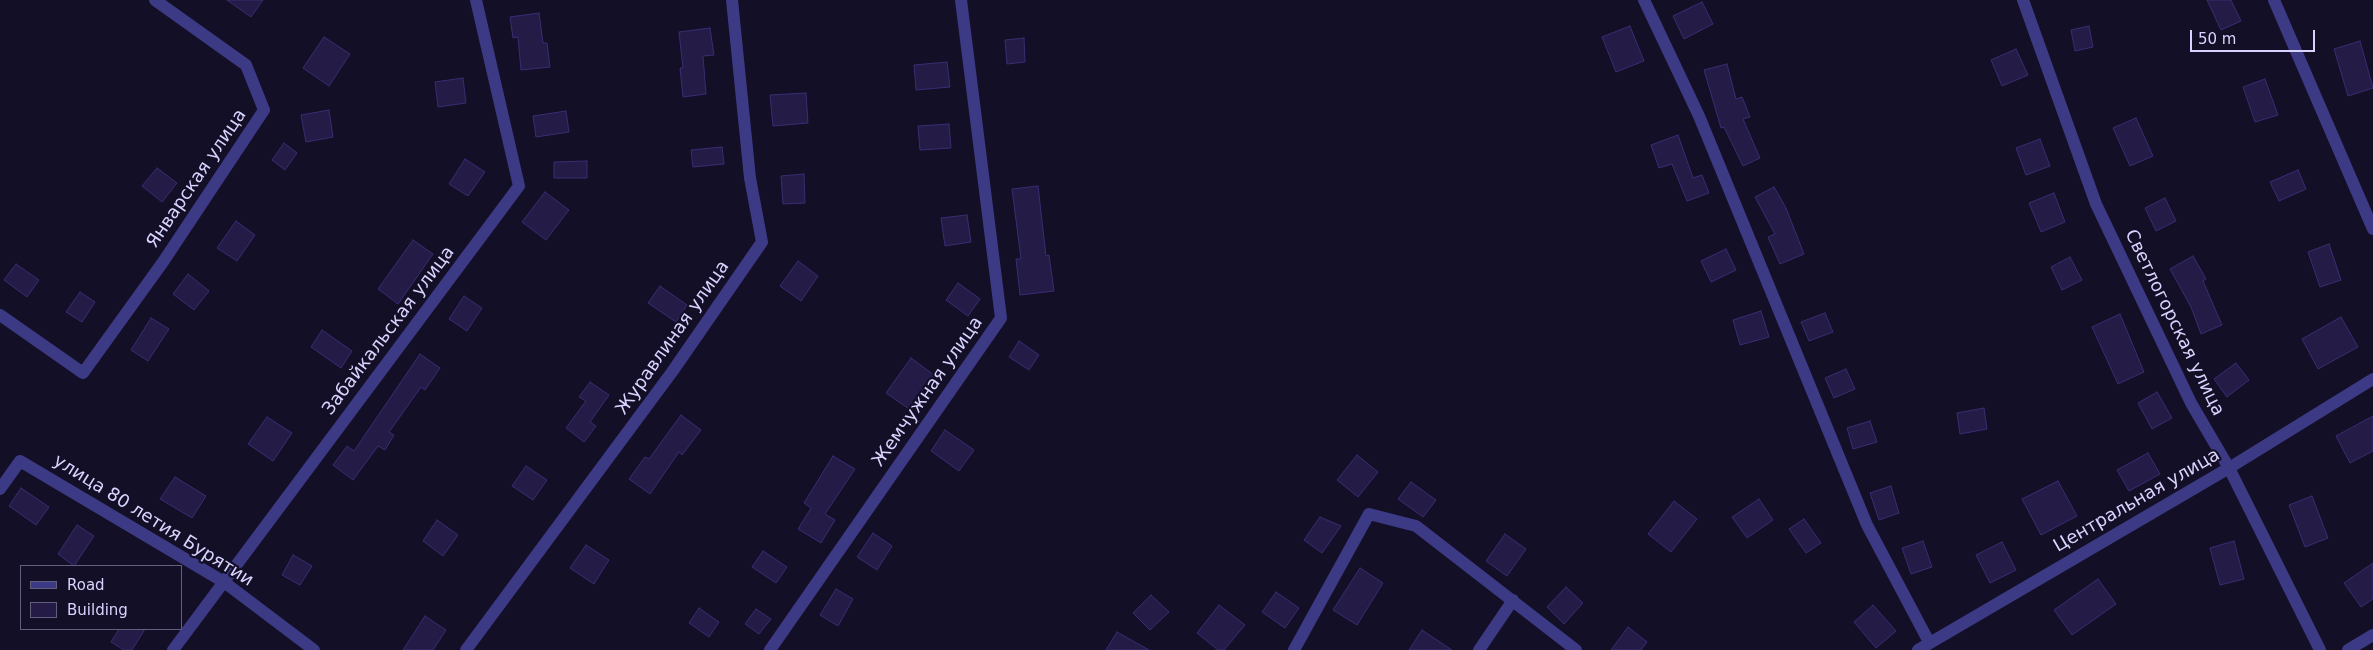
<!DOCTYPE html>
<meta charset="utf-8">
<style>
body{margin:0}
#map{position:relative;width:2373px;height:650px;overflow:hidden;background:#130f26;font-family:"DejaVu Sans",sans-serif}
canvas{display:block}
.legend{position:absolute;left:20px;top:565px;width:162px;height:65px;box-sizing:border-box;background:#130f26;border:1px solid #625e7d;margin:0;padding:6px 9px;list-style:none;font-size:15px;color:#d9d4ff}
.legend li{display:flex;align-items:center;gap:10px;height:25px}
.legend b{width:25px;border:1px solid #625e7d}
.scale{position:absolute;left:2190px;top:30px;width:125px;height:22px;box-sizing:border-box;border:2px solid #d9d4ff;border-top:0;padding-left:6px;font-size:15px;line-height:18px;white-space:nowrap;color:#d9d4ff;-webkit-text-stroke:4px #130f26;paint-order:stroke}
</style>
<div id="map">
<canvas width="2373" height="650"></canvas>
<ul class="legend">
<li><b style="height:6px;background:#3d3a85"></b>Road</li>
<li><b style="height:14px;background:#241b47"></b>Building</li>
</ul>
<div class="scale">50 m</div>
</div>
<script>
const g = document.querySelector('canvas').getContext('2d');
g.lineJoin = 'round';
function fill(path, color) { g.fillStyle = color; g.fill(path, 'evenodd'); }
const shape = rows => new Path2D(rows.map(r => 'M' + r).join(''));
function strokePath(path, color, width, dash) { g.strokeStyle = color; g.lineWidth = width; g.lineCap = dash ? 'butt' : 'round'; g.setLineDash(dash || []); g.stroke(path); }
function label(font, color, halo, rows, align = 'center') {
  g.font = font + ' "DejaVu Sans",sans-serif'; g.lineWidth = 4.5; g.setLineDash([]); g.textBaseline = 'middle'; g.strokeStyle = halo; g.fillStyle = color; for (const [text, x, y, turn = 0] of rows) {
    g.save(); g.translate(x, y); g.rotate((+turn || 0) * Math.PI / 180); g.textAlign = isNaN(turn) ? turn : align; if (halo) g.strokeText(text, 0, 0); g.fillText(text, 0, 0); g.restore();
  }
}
const building = shape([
 [227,0,263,0,251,17,227,0],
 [2207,0,2231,0,2241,21,2221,30,2207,0],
 [1702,2,1713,24,1684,39,1673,16,1702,2],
 [539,13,543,43,547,43,550,67,521,70,518,37,513,38,510,17,539,13],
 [1630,26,1644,61,1616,72,1602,37,1630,26],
 [2089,26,2093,47,2075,51,2071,30,2089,26],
 [710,28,714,55,703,56,706,94,683,97,680,68,683,68,679,32,710,28],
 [324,37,350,54,329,86,303,68,324,37],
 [1024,38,1025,62,1007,64,1005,40,1024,38],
 [2360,41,2373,88,2348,96,2334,49,2360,41],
 [2016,49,2028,75,2002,86,1991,60,2016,49],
 [947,62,950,87,916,90,914,65,947,62],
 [1727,64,1736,99,1742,97,1750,117,1743,119,1760,158,1743,166,1724,127,1721,128,1704,70,1727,64],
 [463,78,466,103,438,107,435,82,463,78],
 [2265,79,2278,115,2255,122,2243,87,2265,79],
 [806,93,808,123,773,126,770,95,806,93],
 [329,110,333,137,306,142,301,115,329,110],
 [566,111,569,132,536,137,533,116,566,111],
 [2136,118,2153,156,2130,166,2113,128,2136,118],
 [949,124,951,148,920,150,918,126,949,124],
 [1678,135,1693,178,1702,175,1709,193,1687,201,1672,164,1659,168,1651,145,1678,135],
 [2040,139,2050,166,2026,175,2016,148,2040,139],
 [284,143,297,153,285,170,272,160,284,143],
 [722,147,724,164,693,167,691,150,722,147],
 [465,159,485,172,468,196,449,184,465,159],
 [587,161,587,178,554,178,554,162,587,161],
 [157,168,177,183,162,202,142,186,157,168],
 [2298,170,2306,189,2279,201,2270,182,2298,170],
 [804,174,805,203,783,204,781,176,804,174],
 [1038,186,1046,256,1049,255,1054,291,1020,295,1016,259,1021,259,1012,189,1038,186],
 [1774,187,1786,208,1804,254,1780,264,1768,237,1775,234,1755,197,1774,187],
 [545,192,569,210,546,240,522,222,545,192],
 [2054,193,2065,222,2041,232,2029,203,2054,193],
 [2165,198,2176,221,2156,231,2145,208,2165,198],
 [967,215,971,242,945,246,941,218,967,215],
 [236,221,255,235,237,261,217,248,236,221],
 [413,240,433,254,398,304,378,289,413,240],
 [2329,244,2341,280,2320,287,2308,252,2329,244],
 [1726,249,1736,270,1711,282,1701,261,1726,249],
 [2193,256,2206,279,2203,281,2222,325,2201,334,2191,307,2170,269,2193,256],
 [2070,257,2082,280,2062,290,2051,267,2070,257],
 [798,261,818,276,801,301,780,286,798,261],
 [16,264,39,280,27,297,4,280,16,264],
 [188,274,209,291,194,310,173,294,188,274],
 [958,283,980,299,968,316,946,300,958,283],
 [660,286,687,305,676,322,648,303,660,286],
 [80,292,95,302,82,322,66,312,80,292],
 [464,296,482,308,467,331,449,319,464,296],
 [1761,311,1769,337,1740,345,1733,320,1761,311],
 [1825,313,1833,332,1809,341,1801,322,1825,313],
 [2120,314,2144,372,2118,384,2092,327,2120,314],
 [2341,317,2358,347,2318,369,2302,339,2341,317],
 [151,318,169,329,148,361,131,350,151,318],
 [322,330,352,351,341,368,311,347,322,330],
 [1019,341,1039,355,1029,370,1009,357,1019,341],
 [420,354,440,368,425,390,421,387,389,432,394,435,385,450,378,446,353,480,333,465,347,446,354,451,420,354],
 [911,358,934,375,909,409,886,393,911,358],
 [2236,363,2249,380,2227,397,2214,379,2236,363],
 [1846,369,1855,389,1834,398,1825,378,1846,369],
 [590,382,609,395,590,422,596,426,584,442,566,428,586,401,579,397,590,382],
 [2157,392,2172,418,2152,429,2138,403,2157,392],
 [1984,408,1987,429,1960,434,1957,413,1984,408],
 [681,415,701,430,682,455,679,452,650,494,629,479,645,457,649,459,681,415],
 [2373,416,2373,451,2350,463,2336,436,2373,416],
 [267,417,292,433,273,461,248,444,267,417],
 [1870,421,1877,442,1853,449,1847,428,1870,421],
 [945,430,974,450,959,471,931,451,945,430],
 [2148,453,2160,474,2129,491,2117,470,2148,453],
 [1357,455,1378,472,1358,497,1337,480,1357,455],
 [833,456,855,469,825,514,835,520,821,543,798,529,811,508,804,503,833,456],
 [526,466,547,480,533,500,512,486,526,466],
 [175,477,206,496,192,518,160,499,175,477],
 [2058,481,2077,516,2041,535,2022,499,2058,481],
 [1411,482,1436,500,1423,517,1398,499,1411,482],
 [1891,486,1899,513,1879,520,1870,493,1891,486],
 [21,488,49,507,36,525,9,506,21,488],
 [2312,496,2328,538,2305,547,2289,505,2312,496],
 [1759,499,1773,520,1747,538,1732,517,1759,499],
 [1674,501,1697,519,1671,552,1648,534,1674,501],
 [1320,517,1341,526,1322,553,1304,540,1320,517],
 [1804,519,1821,543,1806,553,1789,529,1804,519],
 [437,520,458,535,443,556,423,541,437,520],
 [77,525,94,536,74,566,58,554,77,525],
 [873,533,892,546,877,570,857,557,873,533],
 [1505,534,1526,549,1507,576,1486,561,1505,534],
 [1923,541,1932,567,1911,574,1902,548,1923,541],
 [2234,541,2244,579,2220,585,2210,548,2234,541],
 [2002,542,2016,570,1990,583,1976,555,2002,542],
 [586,545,609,560,594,584,570,568,586,545],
 [763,551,787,567,776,583,752,567,763,551],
 [293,555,312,566,300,585,282,575,293,555],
 [2373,563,2373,599,2361,607,2344,583,2373,563],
 [1360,568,1383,583,1357,625,1333,610,1360,568],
 [2098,579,2116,604,2072,635,2054,610,2098,579],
 [1566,587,1583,603,1564,624,1547,607,1566,587],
 [836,589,853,599,838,626,820,615,836,589],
 [1276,592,1299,608,1285,628,1262,612,1276,592],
 [1151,595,1169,612,1150,630,1133,613,1151,595],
 [1219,605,1245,625,1224,650,1218,650,1197,633,1219,605],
 [1873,605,1896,631,1876,648,1854,622,1873,605],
 [699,608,719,622,709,637,689,623,699,608],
 [756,609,771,619,759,634,745,624,756,609],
 [425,616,446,630,433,650,403,650,425,616],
 [1628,627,1647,642,1641,650,1611,650,1628,627],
 [119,629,145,629,132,650,124,650,111,642,119,629],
 [1422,630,1452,650,1409,650,1422,630],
 [1117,632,1149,650,1106,650,1117,632]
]);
fill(building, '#241b47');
strokePath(building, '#3b2d73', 1);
strokePath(shape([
 [1644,0,1699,116,1867,525,1929,642],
 [2023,0,2096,204,2191,403,2229,468,2320,650],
 [2274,0,2373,229],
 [0,315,83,373,163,262,264,110,246,65,155,0],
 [0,489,20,461,224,582,314,650],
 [173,650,519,186,476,0],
 [466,650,672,372,762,242,750,178,732,0],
 [770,650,1001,318,961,0],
 [1294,650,1369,514,1416,526,1576,650],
 [1479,650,1513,600],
 [1918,650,2229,468,2373,379],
 [2348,650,2373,635]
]), '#3d3a85', 12);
label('18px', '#d9d4ff', '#130f26', [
 ["Январская улица",197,179,-56],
 ["Светлогорская улица",2174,323,64],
 ["Забайкальская улица",389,331,-53],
 ["Журавлиная улица",673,338,-55],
 ["Жемчужная улица",928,392,-55],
 ["Центральная улица",2137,501,-30],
 ["улица 80 летия Бурятии",153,521,32]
]);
</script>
